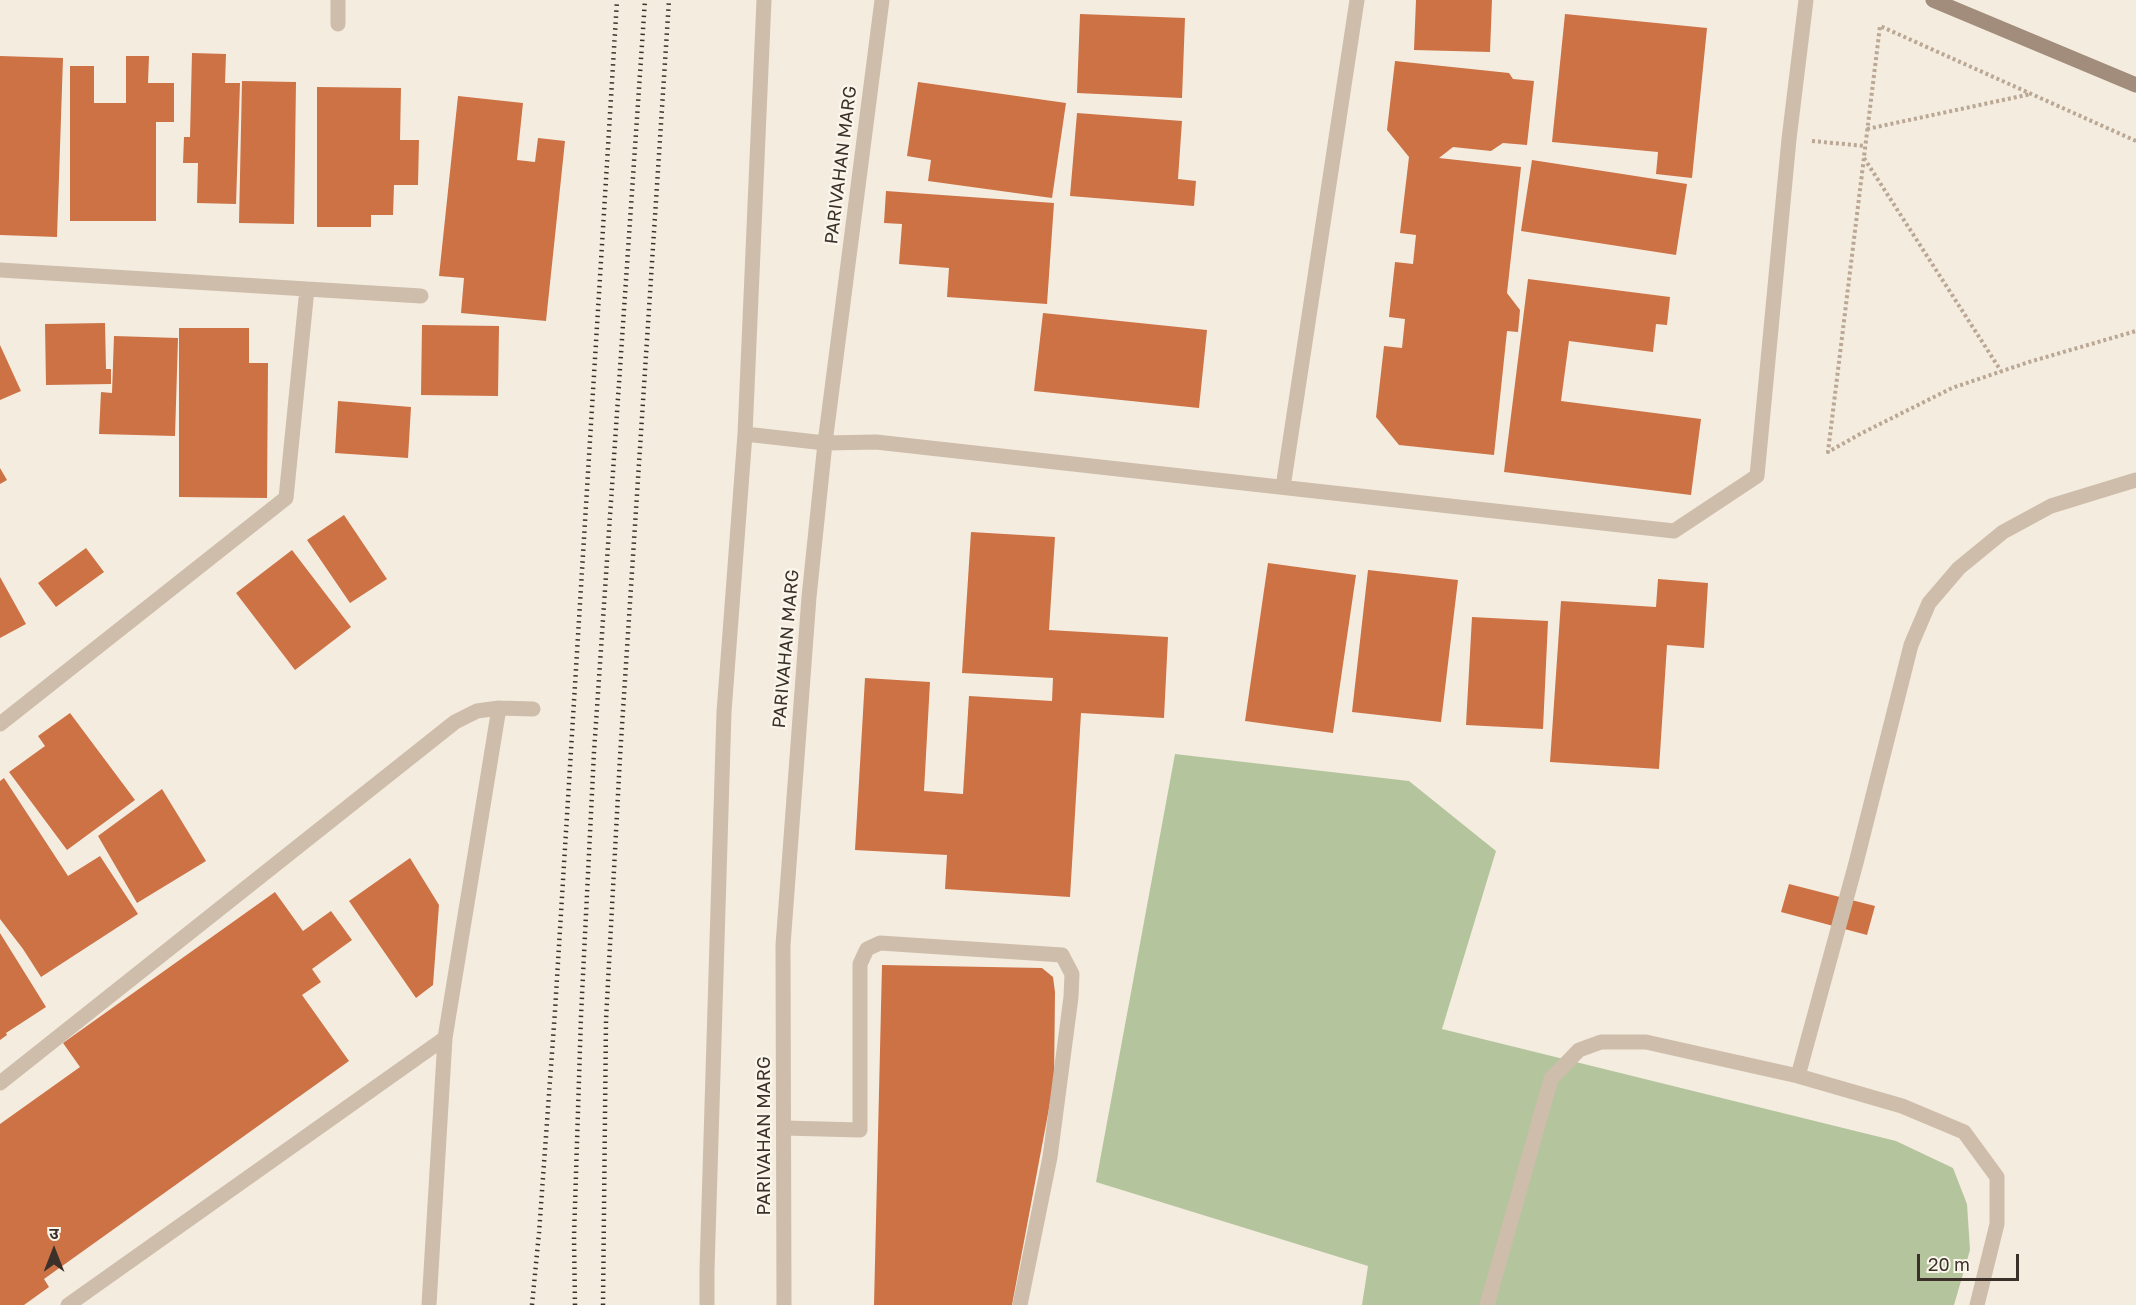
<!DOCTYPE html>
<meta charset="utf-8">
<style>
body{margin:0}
#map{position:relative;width:2136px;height:1305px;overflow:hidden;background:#f4ecdf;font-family:"Golos Text","Noto Sans Devanagari",sans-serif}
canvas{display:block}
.north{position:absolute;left:24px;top:1221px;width:60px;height:60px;-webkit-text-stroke:4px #fbf6ec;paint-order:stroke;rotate:0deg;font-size:16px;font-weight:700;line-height:24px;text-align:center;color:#3b312a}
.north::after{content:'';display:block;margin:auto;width:21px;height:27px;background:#3b312a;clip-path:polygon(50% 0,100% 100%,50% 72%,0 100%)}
.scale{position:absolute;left:1917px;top:1254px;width:102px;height:27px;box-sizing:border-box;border:3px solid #3b312a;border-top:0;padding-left:8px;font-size:18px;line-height:21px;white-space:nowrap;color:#3b312a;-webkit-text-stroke:4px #fbf6ec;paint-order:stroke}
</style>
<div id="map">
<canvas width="2136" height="1305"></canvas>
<div class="north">उ</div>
<div class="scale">20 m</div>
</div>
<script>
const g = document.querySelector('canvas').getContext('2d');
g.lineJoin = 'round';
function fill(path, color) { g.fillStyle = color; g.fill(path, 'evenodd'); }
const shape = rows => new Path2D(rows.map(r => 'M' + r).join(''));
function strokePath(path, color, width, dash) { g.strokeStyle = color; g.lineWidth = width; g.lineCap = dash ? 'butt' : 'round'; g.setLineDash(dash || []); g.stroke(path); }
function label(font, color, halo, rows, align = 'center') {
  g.font = font + ' "Golos Text",sans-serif'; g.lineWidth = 4.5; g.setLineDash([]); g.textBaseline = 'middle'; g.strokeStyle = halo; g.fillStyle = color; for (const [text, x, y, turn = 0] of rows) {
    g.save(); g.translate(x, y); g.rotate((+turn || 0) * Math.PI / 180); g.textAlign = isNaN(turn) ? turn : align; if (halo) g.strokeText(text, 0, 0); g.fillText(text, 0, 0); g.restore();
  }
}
fill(shape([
 [1175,754,1409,781,1496,851,1442,1029,1896,1141,1953,1168,1967,1204,1970,1250,1954,1305,1362,1305,1368,1266,1096,1182]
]), '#b4c59e');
fill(shape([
 [1416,0,1492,0,1490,52,1414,50],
 [1080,14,1185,18,1182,98,1077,93],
 [1565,14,1707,28,1692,178,1656,174,1658,152,1552,142],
 [192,53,226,54,225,83,240,83,236,204,197,203,198,163,183,163,184,137,190,137],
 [0,56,63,58,57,237,0,235],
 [126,56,149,56,148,83,174,83,174,122,156,122,156,221,70,221,70,66,94,66,94,103,126,103],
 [1395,61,1509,73,1513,79,1534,81,1527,145,1503,143,1491,151,1453,147,1439,158,1521,167,1507,293,1520,310,1518,332,1507,331,1494,455,1399,445,1376,417,1384,346,1402,348,1405,319,1389,317,1395,262,1413,264,1416,235,1400,233,1409,157,1387,130],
 [242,81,296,82,294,224,239,223],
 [918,82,1066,103,1052,198,928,181,931,160,907,156],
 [317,87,401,88,400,140,419,140,418,185,394,185,393,215,371,215,371,227,317,227],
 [458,96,523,103,517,160,535,162,538,138,565,141,546,321,461,313,464,278,439,276],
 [1077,113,1182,121,1178,179,1196,181,1194,206,1070,196],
 [1532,160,1687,184,1676,255,1521,231],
 [886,191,1054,203,1047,304,947,297,949,268,899,264,902,224,884,223],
 [1528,279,1670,297,1667,325,1656,324,1653,352,1569,341,1561,401,1701,419,1691,495,1504,472],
 [1043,313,1207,330,1199,408,1034,391],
 [105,323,106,369,111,369,111,384,46,385,45,324],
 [422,325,499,326,498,396,421,395],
 [179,328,249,328,249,363,268,363,267,498,179,497],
 [114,336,178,338,175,436,99,434,101,392,112,393],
 [0,345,21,391,0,400],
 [338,401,411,407,408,458,335,453],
 [0,468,7,480,0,484],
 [344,515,387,579,350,603,307,540],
 [971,532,1055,537,1049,630,1168,637,1164,718,1081,713,1070,897,945,889,947,855,855,850,865,678,930,682,924,791,963,794,969,696,1052,701,1053,678,962,673],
 [86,548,104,572,56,607,38,583],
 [292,550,351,627,295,670,236,593],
 [1268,563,1356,575,1333,733,1245,721],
 [1368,570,1458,580,1441,722,1352,712],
 [0,577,26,624,0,638],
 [1658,579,1708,583,1704,648,1667,645,1659,769,1550,762,1561,601,1656,607],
 [1472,617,1548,621,1543,729,1466,725],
 [70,713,135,800,67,850,9,772,45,746,38,736],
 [4,778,68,876,100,856,138,914,41,977,23,949,0,919,0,781],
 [162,789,206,861,137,903,98,836],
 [410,858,439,905,433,985,416,998,349,901],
 [1789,884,1875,906,1867,935,1781,912],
 [275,892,303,931,331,911,352,940,312,969,321,982,302,995,349,1061,44,1279,49,1287,24,1305,0,1305,0,1124,80,1067,63,1043],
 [0,933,46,1007,6,1033,7,1035,0,1040],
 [882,965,1042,968,1053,977,1055,992,1054,1082,1012,1305,874,1305]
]), '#cd7245');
strokePath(shape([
 [1867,129,2031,94],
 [1812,141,1865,146],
 [2136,141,1880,26,1828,452,1862,433,1952,388,2029,362,2136,331],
 [1864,158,2001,371]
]), '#baa794', 4, [3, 3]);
strokePath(shape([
 [338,24,338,0],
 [784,1128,860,1130,860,964,867,949,880,943,1062,955,1072,974,1071,997,1050,1157,1020,1305],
 [1487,1305,1551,1079,1579,1050,1601,1042,1646,1042,1798,1076],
 [1977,1305,1997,1224,1997,1177,1964,1132,1902,1106,1798,1076,1856,863,1911,645,1929,603,1959,568,2003,532,2051,506,2136,480]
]), '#cebdaa', 15);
strokePath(shape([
 [0,270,307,289,286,498,0,724],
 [307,289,421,296],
 [745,434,825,443,876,442,1674,531,1757,476,1789,139,1806,0],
 [1283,487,1357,0],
 [0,1083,455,722,477,711,499,708,533,709],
 [68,1305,445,1038],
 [429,1305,445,1038,499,708],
 [707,1305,707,1270,724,712,745,434,764,0],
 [784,1305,783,945,809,597,825,443,882,0]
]), '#cebdaa', 15);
strokePath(shape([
 [1933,0,2136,85]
]), '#a28c7b', 15);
strokePath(shape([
 [532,1305,539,1233,555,1011,617,0],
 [575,1305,574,1237,581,1016,594,752,645,0],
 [603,1305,606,1020,620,757,669,0]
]), '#3b312a', 4.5, [1.5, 4.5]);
label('18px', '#3b312a', '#fbf6ec', [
 ["PARIVAHAN MARG",841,165,-83],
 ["PARIVAHAN MARG",786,649,-85],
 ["PARIVAHAN MARG",764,1136,-90]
]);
</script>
